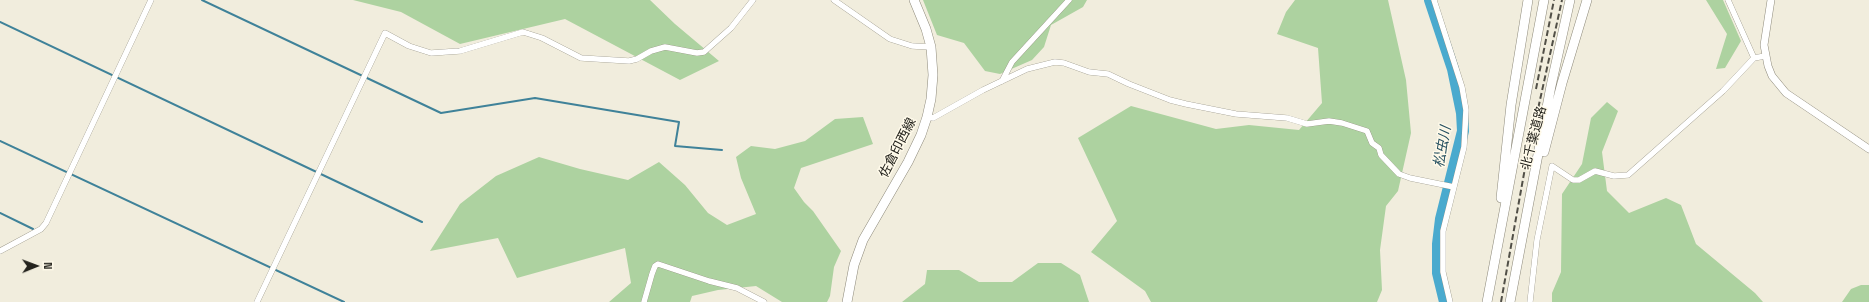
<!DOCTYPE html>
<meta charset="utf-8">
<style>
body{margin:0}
#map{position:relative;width:1869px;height:302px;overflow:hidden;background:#f1eddd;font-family:"Space Grotesk",sans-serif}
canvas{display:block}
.north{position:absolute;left:16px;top:246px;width:40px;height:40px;-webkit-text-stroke:3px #fffaea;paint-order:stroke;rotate:89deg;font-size:11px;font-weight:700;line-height:16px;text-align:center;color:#24231d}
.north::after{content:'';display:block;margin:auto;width:14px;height:18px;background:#24231d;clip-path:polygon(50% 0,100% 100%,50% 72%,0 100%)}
</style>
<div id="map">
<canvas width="1869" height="302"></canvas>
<div class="north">N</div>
</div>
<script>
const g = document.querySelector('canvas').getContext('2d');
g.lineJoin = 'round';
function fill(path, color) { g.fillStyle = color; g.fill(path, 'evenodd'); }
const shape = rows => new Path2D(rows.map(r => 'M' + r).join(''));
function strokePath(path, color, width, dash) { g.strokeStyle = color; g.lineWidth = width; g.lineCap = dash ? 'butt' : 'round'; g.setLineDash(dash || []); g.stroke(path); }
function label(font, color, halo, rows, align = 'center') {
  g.font = font + ' "Space Grotesk","Noto Sans JP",sans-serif'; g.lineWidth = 3; g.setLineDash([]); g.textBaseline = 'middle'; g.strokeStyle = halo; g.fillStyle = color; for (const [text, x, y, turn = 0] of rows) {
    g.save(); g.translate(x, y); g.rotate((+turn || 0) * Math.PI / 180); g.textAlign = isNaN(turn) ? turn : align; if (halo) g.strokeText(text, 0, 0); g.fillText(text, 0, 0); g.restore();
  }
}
fill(shape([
 [353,0,650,0,675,24,719,61,680,80,565,19,460,44,401,12],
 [923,0,1087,0,1083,7,1051,25,1044,47,1032,60,1000,74,985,71,964,43,937,35],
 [1295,0,1388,0,1406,80,1411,133,1398,191,1386,206,1380,250,1382,290,1377,302,1151,302,1145,291,1091,252,1117,221,1078,138,1131,106,1216,129,1249,125,1299,130,1322,103,1318,48,1277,34,1286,12],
 [1706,0,1723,0,1741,41,1725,68,1716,69,1727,34],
 [1607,102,1618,111,1602,152,1607,191,1629,213,1666,198,1681,205,1696,244,1755,293,1763,302,1552,302,1552,293,1561,272,1562,194,1582,164,1591,118],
 [863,117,873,144,801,168,794,188,804,202,813,211,841,251,834,267,830,296,827,302,782,302,756,286,718,290,692,296,690,302,609,302,631,283,625,248,517,278,498,238,430,251,460,204,496,176,539,157,580,169,628,180,659,162,685,185,708,213,727,225,756,214,741,178,736,157,751,146,775,149,805,141,835,119],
 [1038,263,1061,263,1080,275,1089,302,902,302,925,284,927,270,959,270,979,282,1012,282],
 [1861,285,1869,285,1869,302,1842,302,1851,289]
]), '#add2a0');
strokePath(shape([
 [202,0,441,113,535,98,679,122,675,146,722,150],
 [0,22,422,222],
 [0,141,344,302],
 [0,213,33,229]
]), '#3f8299', 2);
strokePath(shape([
 [1430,0,1453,69,1462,113,1463,131,1441,219,1438,244,1438,273,1445,302]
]), '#4aaace', 12);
const minor = shape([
 [834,0,890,39,912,46,931,47],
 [1434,0,1462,87,1466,110,1464,147,1443,231,1443,272,1450,302],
 [1728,0,1754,58],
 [1002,81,1012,62,1069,0],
 [927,117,933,118,983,90,1027,69,1055,62,1064,63,1089,72,1108,74,1129,84,1170,100,1186,104,1236,114,1287,118,1307,124,1329,121,1342,123,1367,131,1372,143,1379,148,1381,155,1399,174,1410,178,1454,187],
 [0,251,41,229,46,223,151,0],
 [257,302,385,33,409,46,431,53,460,51,523,32,542,38,581,58,629,61,637,59,651,51,665,47,697,53,704,52,731,28,753,0],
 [644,302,652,274,655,266,658,264,709,281,737,288,764,302],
 [1530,302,1537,240,1552,166,1573,180,1579,180,1595,171,1614,176,1628,175,1723,91,1754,58,1765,56]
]);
const tertiary = shape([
 [1771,0,1764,45,1768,66,1772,76,1786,93,1869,149]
]);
const primary = shape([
 [847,302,854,265,863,240,908,162,921,135,927,117,931,99,933,75,931,47,926,29,914,0]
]);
const trunk = shape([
 [1544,152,1562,83,1587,0],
 [1501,198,1511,105,1528,0],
 [1487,302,1544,0],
 [1510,302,1551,86,1570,0]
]);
strokePath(minor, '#8d897a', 6);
strokePath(tertiary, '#8d897a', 8);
strokePath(primary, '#8d897a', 10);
strokePath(trunk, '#8d897a', 10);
strokePath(minor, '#fff', 5.5);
strokePath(tertiary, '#fff', 7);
strokePath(primary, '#fff', 9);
strokePath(trunk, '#fff', 9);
strokePath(shape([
 [1536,89,1554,0],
 [1501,302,1525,168,1562,0]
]), '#514f47', 2, [6, 3]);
label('13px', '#24231d', '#fffaea', [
 ["北千葉道路",1534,138,-75],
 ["佐倉印西線",898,148,-63]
]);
label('italic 14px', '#275161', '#fffaea', [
 ["松虫川",1443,147,-80]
]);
</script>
